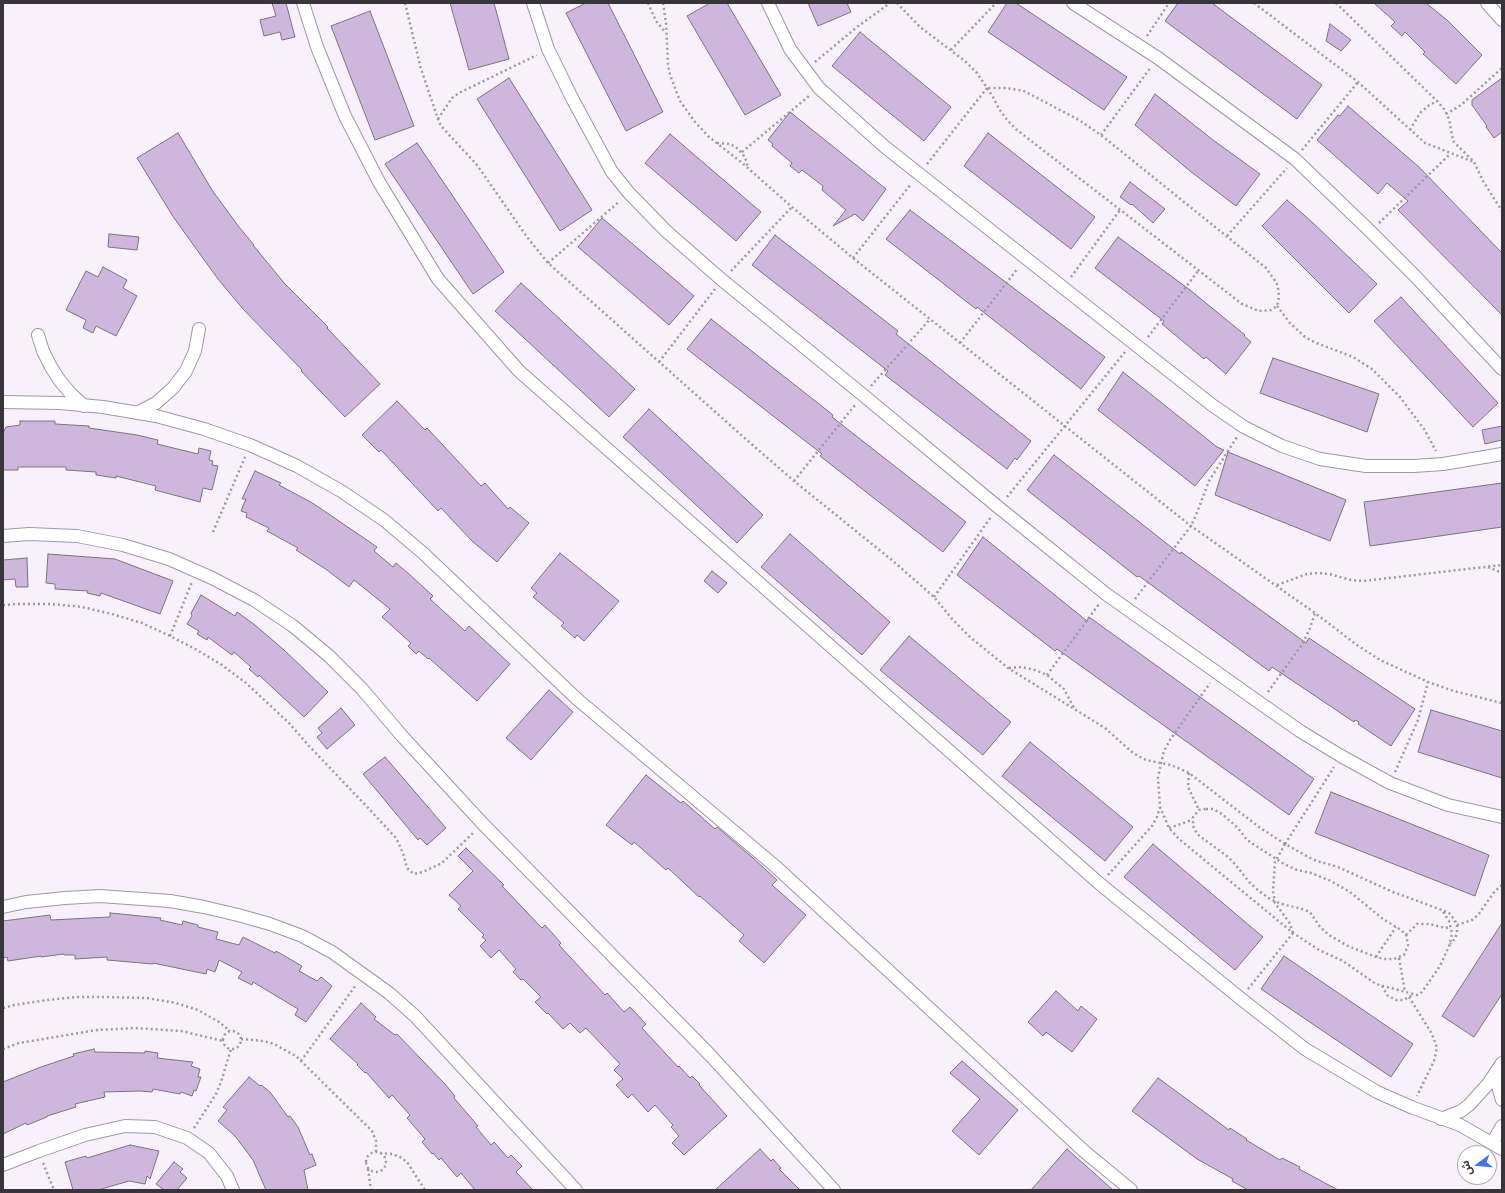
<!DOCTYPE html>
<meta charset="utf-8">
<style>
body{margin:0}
#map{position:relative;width:1505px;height:1193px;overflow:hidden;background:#f8f1fc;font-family:"Noto Sans","Noto Sans Arabic",sans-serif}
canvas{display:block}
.frame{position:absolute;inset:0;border:4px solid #38353a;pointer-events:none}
.north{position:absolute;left:1457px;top:1145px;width:40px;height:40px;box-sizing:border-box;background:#fff;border:1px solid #afaeb0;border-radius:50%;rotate:254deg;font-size:11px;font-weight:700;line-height:16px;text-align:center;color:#38353a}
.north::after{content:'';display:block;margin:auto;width:14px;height:18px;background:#4473e4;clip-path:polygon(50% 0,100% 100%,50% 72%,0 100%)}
</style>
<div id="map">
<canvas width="1505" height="1193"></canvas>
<div class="frame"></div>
<div class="north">ش</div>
</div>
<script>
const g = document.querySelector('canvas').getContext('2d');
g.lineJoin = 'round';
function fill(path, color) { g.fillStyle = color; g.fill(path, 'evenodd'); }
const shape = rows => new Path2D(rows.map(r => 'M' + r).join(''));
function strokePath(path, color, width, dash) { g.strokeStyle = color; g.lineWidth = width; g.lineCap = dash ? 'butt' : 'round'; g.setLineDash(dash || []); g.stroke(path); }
const building = shape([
 [272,3,286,3,295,37,282,40,280,32,264,36,260,20,276,16,272,3],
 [450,3,494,3,509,59,469,70,450,3],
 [586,3,608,3,663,112,626,131,566,13,586,3],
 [710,3,727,3,781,95,745,115,687,16,710,3],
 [808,3,847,3,851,12,818,26,808,3],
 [1007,3,1016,3,1127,77,1104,110,988,32,1007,3],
 [1178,3,1212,3,1322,85,1297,119,1165,21,1178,3],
 [1374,3,1426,3,1447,20,1482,55,1456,84,1423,54,1425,52,1405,32,1402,36,1391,26,1395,22,1374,3],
 [370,11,414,126,375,140,331,26,370,11],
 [1330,24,1351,40,1341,51,1326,41,1330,24],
 [860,32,951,107,924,141,832,66,860,32],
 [509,78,592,210,560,231,477,99,509,78],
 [1502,78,1502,132,1494,138,1486,127,1487,126,1472,105,1472,100,1502,78],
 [1155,94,1213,140,1260,174,1236,206,1190,171,1135,125,1155,94],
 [1348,106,1419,167,1502,253,1502,315,1398,210,1408,201,1387,183,1378,194,1317,140,1338,115,1340,116,1348,106],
 [790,112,886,189,863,221,855,214,833,226,846,210,822,190,823,186,802,170,799,173,790,166,792,163,772,146,773,144,768,140,790,112],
 [178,133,212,190,239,227,254,245,253,245,285,284,328,327,327,328,380,384,345,417,301,371,302,370,243,309,218,279,174,218,137,158,178,133],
 [988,133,1095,217,1071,249,964,166,988,133],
 [670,134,761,212,736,241,645,163,670,134],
 [417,143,504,272,473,294,385,164,417,143],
 [1130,182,1165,209,1153,223,1132,204,1131,205,1120,197,1130,182],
 [1287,200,1313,223,1377,284,1349,313,1262,226,1287,200],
 [910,210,1105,357,1081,389,977,307,976,309,886,239,910,210],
 [602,218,694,296,669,325,578,247,602,218],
 [109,234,139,237,137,250,108,247,109,234],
 [775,235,898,331,896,334,1031,441,1017,460,1015,458,1007,469,885,375,888,371,752,265,775,235],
 [1118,237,1190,290,1245,335,1244,336,1251,342,1226,374,1206,357,1204,359,1162,324,1164,321,1095,268,1118,237],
 [103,267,127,280,123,288,137,296,116,336,96,326,93,333,83,328,86,320,66,310,86,271,98,277,103,267],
 [521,283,635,389,609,417,495,311,521,283],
 [1401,297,1498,403,1473,427,1374,321,1401,297],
 [711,319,833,415,832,417,966,522,943,552,820,456,822,454,687,349,711,319],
 [1273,358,1379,394,1367,432,1260,393,1273,358],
 [1123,372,1217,447,1224,450,1195,486,1098,410,1123,372],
 [397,401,425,430,427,428,481,486,485,483,508,509,510,507,529,523,497,562,472,541,441,508,438,511,381,450,379,452,362,435,397,401],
 [649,409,763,515,737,543,623,437,649,409],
 [20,421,55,421,55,424,89,426,89,428,137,435,158,440,157,444,198,454,199,448,211,451,209,460,213,461,212,465,218,466,212,490,203,488,200,502,155,490,156,486,116,476,116,478,96,475,96,472,66,470,66,467,18,467,18,470,3,470,3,433,6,427,20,425,20,421],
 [1502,426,1502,440,1485,444,1482,430,1502,426],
 [1228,452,1346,500,1330,541,1215,495,1228,452],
 [1054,455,1180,554,1181,552,1306,643,1309,638,1415,709,1391,746,1358,724,1359,722,1355,720,1354,722,1272,667,1269,671,1139,576,1137,577,1027,490,1054,455],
 [255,471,281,483,279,485,314,504,377,547,374,551,393,567,396,563,409,574,433,596,430,599,465,631,469,626,510,664,477,701,429,658,428,659,419,651,416,654,408,646,411,643,382,617,390,609,354,580,349,587,327,570,296,550,298,548,267,531,269,528,246,517,247,513,241,511,246,499,242,499,255,471],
 [1502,483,1502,527,1370,546,1364,502,1502,483],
 [790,534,890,622,862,655,761,567,790,534],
 [983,537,1087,621,1089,617,1314,779,1289,815,1057,649,1055,651,957,575,983,537],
 [560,553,619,601,584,641,577,635,575,638,561,626,564,623,533,597,537,593,531,588,560,553],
 [48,554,115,559,173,581,160,614,101,593,100,596,87,593,88,591,55,589,55,584,46,583,48,554],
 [27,558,28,587,16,587,15,579,3,580,3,560,27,558],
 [712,571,727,583,718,593,704,581,712,571],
 [201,595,235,616,237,612,255,625,284,650,328,692,304,717,259,675,258,677,249,669,251,667,234,652,232,655,208,637,207,640,197,634,199,631,187,624,192,616,191,613,201,595],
 [909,636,1011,722,983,755,880,670,909,636],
 [549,690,573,712,531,760,506,738,549,690],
 [341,708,355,725,327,749,317,737,322,733,318,728,341,708],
 [1431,710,1502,731,1502,778,1418,752,1431,710],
 [1030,742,1133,827,1105,861,1002,776,1030,742],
 [385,757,446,828,427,845,420,838,418,840,363,774,385,757],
 [646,775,681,803,683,801,715,829,717,827,753,858,777,880,772,885,806,915,764,963,739,941,744,935,700,896,699,897,668,868,666,870,634,842,632,845,606,825,646,775],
 [1331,792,1489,855,1475,896,1315,833,1331,792],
 [1153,844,1263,937,1235,970,1124,877,1153,844],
 [466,848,504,885,502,886,542,928,545,925,561,943,559,945,605,995,607,993,624,1012,630,1007,646,1024,642,1028,678,1067,679,1066,690,1078,692,1076,700,1084,699,1085,727,1116,684,1155,672,1143,679,1136,671,1127,673,1125,655,1105,648,1112,632,1094,628,1098,616,1085,623,1079,614,1070,620,1064,586,1028,580,1033,570,1023,563,1029,548,1013,547,1014,535,1002,541,997,523,979,521,980,513,972,516,969,499,950,491,958,480,946,486,940,482,937,484,935,458,909,461,906,449,895,473,871,458,856,466,848],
 [110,913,161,918,160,920,182,925,183,921,198,925,198,927,218,932,216,939,239,945,243,937,275,953,276,951,302,966,299,971,317,981,321,977,332,986,306,1022,295,1015,298,1009,253,982,252,985,238,978,242,972,219,960,215,972,207,969,206,974,153,963,153,964,107,960,107,957,75,959,75,955,64,955,64,954,41,957,41,956,8,961,7,957,3,958,3,921,50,915,51,920,110,917,110,913],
 [1502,923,1502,994,1474,1037,1442,1016,1502,923],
 [1284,956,1413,1044,1391,1077,1261,989,1284,956],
 [1056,991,1078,1011,1081,1006,1097,1019,1072,1052,1046,1032,1043,1036,1028,1022,1056,991],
 [361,1003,376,1017,374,1019,395,1035,397,1034,445,1084,455,1096,454,1098,478,1126,476,1127,491,1145,494,1142,508,1158,511,1155,522,1166,516,1172,533,1190,475,1190,461,1173,457,1177,441,1158,439,1160,433,1153,432,1154,422,1142,425,1139,407,1118,410,1115,392,1095,389,1098,366,1072,365,1073,357,1065,358,1064,330,1039,361,1003],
 [94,1049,95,1052,145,1053,145,1051,158,1053,157,1058,193,1062,191,1066,200,1069,198,1077,201,1077,196,1091,194,1090,192,1096,181,1092,180,1094,153,1089,152,1092,140,1091,104,1092,105,1097,75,1104,76,1107,47,1116,47,1117,27,1125,26,1123,3,1134,3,1082,41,1067,74,1056,73,1054,94,1049],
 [962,1061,1018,1110,979,1155,952,1131,980,1099,950,1073,962,1061],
 [249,1077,260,1086,261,1085,270,1092,288,1117,290,1116,298,1127,310,1155,312,1154,316,1165,304,1170,308,1190,266,1190,253,1160,235,1136,218,1121,227,1110,223,1107,249,1077],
 [1158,1078,1229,1130,1230,1128,1247,1139,1246,1140,1280,1160,1282,1158,1300,1167,1299,1169,1338,1190,1248,1190,1232,1181,1233,1179,1197,1159,1132,1111,1158,1078],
 [130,1145,159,1151,150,1179,147,1176,145,1184,129,1181,98,1190,73,1190,65,1162,86,1156,87,1158,130,1145],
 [760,1149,771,1161,773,1159,781,1168,779,1169,800,1190,715,1190,760,1149],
 [1067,1149,1113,1190,1031,1190,1067,1149],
 [174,1162,183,1169,180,1172,187,1178,177,1190,164,1190,156,1184,174,1162]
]);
fill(building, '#cfb6dd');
strokePath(building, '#7a747e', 1);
const minor = shape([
 [303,3,317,47,345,116,379,182,438,279,519,371,1100,884,1240,998,1305,1049,1377,1092,1411,1107,1460,1125,1502,1149],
 [533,3,548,49,573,100,612,172,629,193,666,231,722,280,863,395,998,507,1106,594,1260,703,1300,731,1341,756,1390,783,1448,805,1502,817],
 [768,3,790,49,819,88,885,147,1212,405,1244,427,1282,446,1320,459,1366,466,1414,466,1443,464,1502,454],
 [1073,3,1158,58,1295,159,1370,231,1416,277,1502,369],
 [1487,3,1502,20],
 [38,335,43,351,51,367,60,381,71,394,84,406],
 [3,402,60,403,103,407,156,416,204,429,250,445,297,466,341,491,384,520,423,553,577,699,775,866,1085,1152,1131,1190],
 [137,413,156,403,173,388,186,371,195,351,199,329],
 [3,536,29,534,77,536,123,545,169,559,212,578,254,600,293,626,329,656,362,689,402,736,483,824,711,1056,834,1190],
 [3,907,26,902,65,898,100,896,170,901,204,907,238,915,270,924,302,936,332,952,389,993,415,1016,576,1190],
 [1497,1071,1498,1086,1502,1100],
 [1441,1119,1461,1111,1469,1105,1488,1084,1502,1063],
 [1492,1143,1502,1126],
 [3,1165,39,1151,85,1135,125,1126,155,1127,187,1138,209,1153,227,1176,233,1190]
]);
strokePath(minor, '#9e98a2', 14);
strokePath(shape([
 [405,3,421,69,438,119,441,126,477,165,527,237,548,263,748,441,794,481,893,561,934,597,953,620,970,637,1008,668,1105,728,1133,753,1146,760,1171,765,1189,773,1259,827,1285,844,1314,860,1338,867,1393,892,1442,910,1449,921,1452,933,1450,944,1440,966,1422,992,1417,995,1376,984,1343,961,1319,950,1293,933,1179,839,1169,828,1160,807],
 [648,3,656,21,665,32],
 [663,3,666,23,668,64,670,75,680,101,695,122,709,137,741,162,792,207,853,258,1191,526,1315,613,1357,645,1380,660,1428,682,1454,691,1502,703],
 [897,3,920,27,965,61,977,73,993,97,999,109,1007,120,1017,130,1242,304,1259,311,1271,310,1277,306,1279,297,1278,287,1276,282,1266,268,1101,135,1079,120,1024,91,1006,88,987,88],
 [1254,3,1358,82,1425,143,1474,162],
 [1336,3,1437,101,1444,109,1449,119,1453,141,1474,162,1483,181,1502,211],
 [1147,36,1169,3],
 [951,50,996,3],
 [815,62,857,27,890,3],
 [1446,114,1461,105,1502,68],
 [438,119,452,98,459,93,537,55],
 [1410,130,1420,113,1428,106,1437,101],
 [1101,135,1151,67],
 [717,143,730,144,736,147,745,157,748,168],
 [1302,150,1358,82],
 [742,152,809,96],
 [927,164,987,88],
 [1379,223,1450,154],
 [1227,236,1287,168],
 [853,258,911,184],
 [548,263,620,201],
 [731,271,792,207],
 [1071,277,1120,210],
 [1277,306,1290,323,1305,337,1314,342,1353,357,1372,369,1400,397,1424,429,1436,451],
 [1148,337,1198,271],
 [960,343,1018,268],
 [659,362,715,289],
 [871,386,930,319],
 [794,481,855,405],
 [1007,497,1125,352],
 [213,532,245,457],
 [1488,567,1502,573],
 [1277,585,1307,574,1318,573,1329,574,1351,580,1363,581,1502,565],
 [934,597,991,517],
 [1135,599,1191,526,1196,515,1209,481,1237,437],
 [3,605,19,604,51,604,82,607,112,614,142,623,170,636,197,650,222,665,246,683,289,723,309,746,372,812,396,838,403,853,407,868,410,871,414,874,423,872,442,863,474,832],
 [170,636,192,582],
 [1009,668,1022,667,1035,670,1047,675,1064,689,1074,708],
 [1047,675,1099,604],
 [1268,692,1303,643,1310,628,1315,613],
 [1395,772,1418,720,1428,682],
 [1189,773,1188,787,1199,810],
 [1206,809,1213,809,1222,814,1238,828,1247,840,1284,864,1297,870,1311,873,1331,881,1350,892,1383,919,1401,930,1406,935,1408,945,1404,955,1394,959,1384,959,1376,957,1348,946,1329,935,1320,927,1310,912,1302,909,1282,904,1270,899,1259,891,1249,882,1235,864,1228,857,1197,834,1193,826,1193,817,1199,810,1206,809],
 [1169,828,1192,820],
 [1285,844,1334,767],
 [1108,875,1152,826,1157,817,1160,807,1158,778,1161,763,1164,751,1170,740,1210,683],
 [1444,911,1449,913,1454,919,1457,925,1457,933,1455,939,1450,944],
 [1457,925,1472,920,1478,915,1495,891,1502,885],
 [1406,935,1417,924,1429,924,1446,928,1451,926],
 [1376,957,1396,927],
 [1399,958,1405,992],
 [1382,986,1387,995,1396,1000,1403,1000,1413,995],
 [1248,989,1293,933],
 [1409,997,1432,1034,1437,1048,1434,1061,1417,1096],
 [3,1008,14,1005,47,1000,76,997,107,997,147,998,176,1003,198,1010,219,1022,230,1031],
 '223 1040a9 9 0 1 1 18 0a9 9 0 1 1-18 0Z',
 [241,1039,264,1041,274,1044,296,1056,372,1131,376,1141,376,1152],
 [3,1049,19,1043,97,1030,135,1028,181,1031,223,1041],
 [301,1061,356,985],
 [194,1128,216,1094,221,1082,231,1049],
 '366 1162a10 10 0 1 1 20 0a10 10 0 1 1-20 0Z',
 [380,1153,392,1154,400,1157,407,1162,425,1190],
 [43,1163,54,1190],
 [368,1169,371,1190]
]), '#9d98a0', 2.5, [2, 3]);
strokePath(minor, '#fff', 12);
strokePath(shape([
 [1285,844,1275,862,1273,891,1275,903,1289,922,1293,933]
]), '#9d98a0', 2.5, [2, 3]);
</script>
